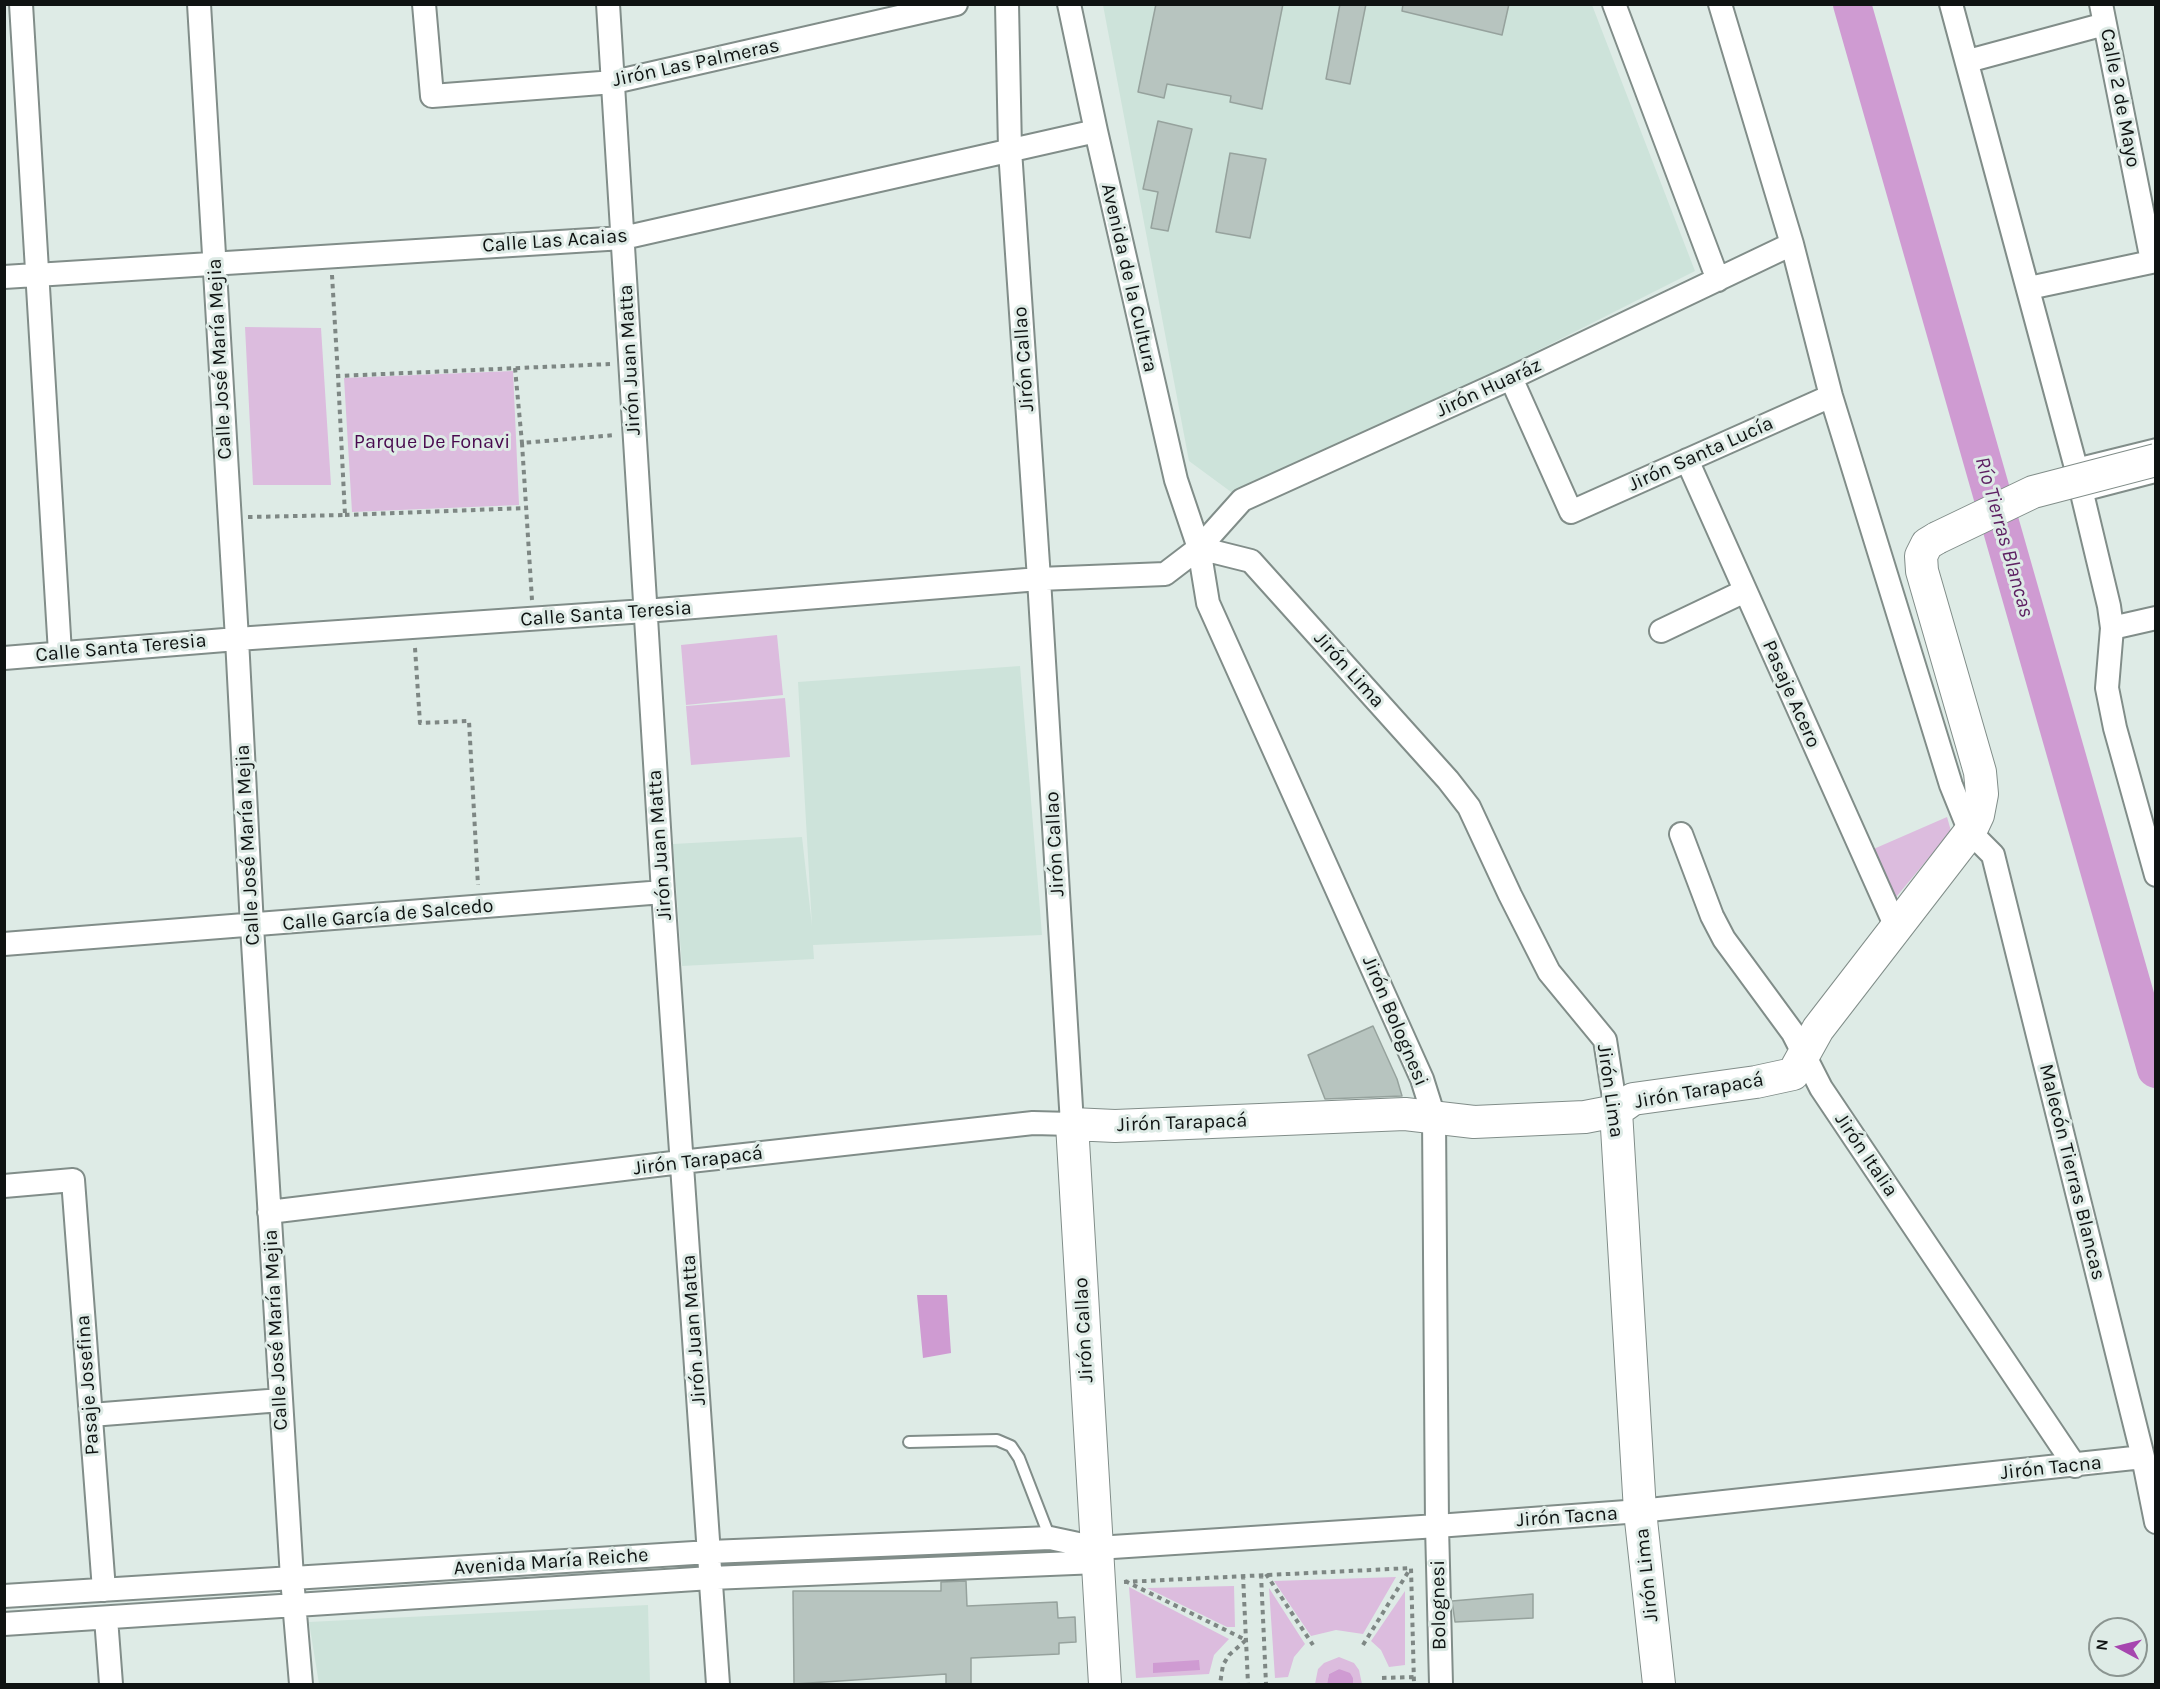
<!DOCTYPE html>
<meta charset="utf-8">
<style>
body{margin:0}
#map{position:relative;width:2160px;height:1689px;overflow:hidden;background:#deebe6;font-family:Karla,sans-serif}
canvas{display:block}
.frame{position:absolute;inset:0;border:6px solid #0f1312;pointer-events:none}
.north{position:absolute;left:2088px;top:1617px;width:60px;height:60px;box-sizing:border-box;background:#deebe6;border:2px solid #8b9591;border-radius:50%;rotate:277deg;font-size:16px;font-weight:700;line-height:24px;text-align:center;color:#0f1312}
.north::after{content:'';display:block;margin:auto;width:21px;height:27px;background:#a646af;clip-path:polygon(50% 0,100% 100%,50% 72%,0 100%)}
</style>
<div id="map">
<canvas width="2160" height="1689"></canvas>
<div class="frame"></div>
<div class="north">N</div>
</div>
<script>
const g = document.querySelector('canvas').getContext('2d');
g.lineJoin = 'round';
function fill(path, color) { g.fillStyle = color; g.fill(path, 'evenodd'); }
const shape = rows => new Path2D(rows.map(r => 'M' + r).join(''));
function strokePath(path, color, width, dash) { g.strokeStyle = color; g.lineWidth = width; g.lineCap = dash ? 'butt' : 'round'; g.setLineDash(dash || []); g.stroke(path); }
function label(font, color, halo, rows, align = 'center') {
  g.font = font + ' Karla,sans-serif'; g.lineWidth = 6; g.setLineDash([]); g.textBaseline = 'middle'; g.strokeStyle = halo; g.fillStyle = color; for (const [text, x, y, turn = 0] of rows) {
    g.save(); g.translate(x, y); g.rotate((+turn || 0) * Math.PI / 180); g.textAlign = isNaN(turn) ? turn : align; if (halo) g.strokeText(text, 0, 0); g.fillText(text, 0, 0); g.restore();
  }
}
fill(shape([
 [1103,5,1592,5,1695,271,1242,500,1189,461],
 [1020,666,1042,935,813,945,814,959,682,966,673,844,802,837,812,926,798,682],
 [648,1605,650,1684,319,1684,309,1622]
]), '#cde3da');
fill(shape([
 [245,327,321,328,331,485,253,485],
 [513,371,519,505,352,512,344,378],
 [777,635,783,695,686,705,681,645],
 [785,698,790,757,691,765,686,706],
 [1947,817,1951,831,1892,902,1869,851],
 [1396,1577,1363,1634,1336,1630,1311,1636,1274,1581],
 [1234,1586,1235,1627,1227,1627,1147,1588],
 [1129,1587,1229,1639,1214,1655,1209,1674,1136,1678],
 [1269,1588,1305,1644,1294,1657,1288,1677,1275,1678],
 [1405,1591,1405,1665,1389,1667,1381,1650,1371,1641],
 [1339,1657,1354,1663,1359,1670,1362,1684,1353,1684,1353,1678,1339,1669,1329,1674,1327,1684,1315,1684,1318,1669,1324,1663]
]), '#dcbcde');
fill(shape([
 [917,1295,947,1295,951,1353,923,1358],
 [1199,1660,1200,1670,1153,1673,1153,1663],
 [1339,1669,1350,1673,1353,1678,1353,1684,1327,1684,1329,1674]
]), '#cf9bd2');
strokePath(shape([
 [1852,4,2156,1069]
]), '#cf9bd2', 38);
const building = shape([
 [1156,4,1283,4,1262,109,1230,102,1231,96,1167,84,1164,98,1138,92,1156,4],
 [1340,4,1366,4,1350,84,1326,79,1340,4],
 [1403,4,1509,4,1502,35,1402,11,1403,4],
 [1158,121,1192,129,1168,231,1151,228,1158,192,1143,189,1158,121],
 [1230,153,1266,159,1250,238,1216,232,1230,153],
 [1373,1026,1397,1079,1402,1096,1325,1099,1308,1055,1373,1026],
 [966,1581,967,1606,1057,1602,1058,1618,1075,1617,1076,1642,1059,1643,1059,1654,971,1658,971,1684,946,1684,946,1674,794,1684,793,1591,941,1591,941,1582,966,1581],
 [1533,1594,1533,1618,1455,1622,1452,1601,1533,1594]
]);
fill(building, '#b7c4bf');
strokePath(building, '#96a29d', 1.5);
const lane = shape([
 [2075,464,2156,444],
 [2083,496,2156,477],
 [909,1442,997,1440,1011,1446,1019,1458,1050,1538]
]);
const street = shape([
 [21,4,60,653],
 [199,4,237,639,252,926,292,1578,301,1684],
 [424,4,432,96,614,82,956,4],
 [608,4,663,892,718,1684],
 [1069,4,1096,131,1176,480,1199,548,1208,603,1422,1079,1434,1117,1437,1526,1441,1684],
 [1614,4,1718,280],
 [1720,4,1792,244,1831,396,1951,785,1970,832,1993,855,2143,1457,2156,1522],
 [1951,4,2075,464,2109,606,2112,628,2107,688,2115,728,2156,875],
 [2101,4,2152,261],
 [1968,61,2105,24],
 [4,277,623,238,1096,131],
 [2029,288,2156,261],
 [1511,378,1571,512,1831,396],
 [1687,460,1896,927],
 [1199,548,1251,561,1448,780,1469,807,1510,895,1549,972,1605,1040,1616,1111],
 [2112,628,2156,618],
 [1661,631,1745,591],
 [4,658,237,639,645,611,1039,579,1165,574,1199,548,1242,500,1511,378,1792,244],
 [1681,834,1712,916,1724,939,1793,1033,1821,1088,2075,1466],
 [4,944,663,892],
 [4,1186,73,1180,104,1590],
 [269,1212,681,1162,1033,1123,1072,1124,1039,579,1010,150,1007,4],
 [91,1415,281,1400],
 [4,1596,710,1552,1050,1538,1097,1548,1437,1526,1640,1511,2143,1457],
 [106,1618,111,1684],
 [4,1624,711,1578,1098,1562]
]);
const secondary = shape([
 [1616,1111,1640,1511,1659,1684],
 [1105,1684,1072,1124,1115,1126,1405,1114,1474,1122,1585,1117,1616,1111,1633,1099,1756,1082,1793,1074,1818,1029,1970,832,1978,815,1982,794,1980,772,1922,571,1921,556,1927,544,1937,538]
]);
strokePath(lane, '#818d89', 14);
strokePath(street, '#818d89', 26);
strokePath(secondary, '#818d89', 34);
strokePath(shape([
 [332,275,338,376,610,364],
 [515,368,522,443],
 [345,515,526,508],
 [248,517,345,515,338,376],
 [532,600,522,443,615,435],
 [415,648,420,723,469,721,478,885],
 [1261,1574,1266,1684],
 [1266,1574,1313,1645],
 [1243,1575,1248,1684],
 [1125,1581,1246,1640,1229,1655,1223,1665,1220,1684],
 [1124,1582,1411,1568,1414,1684],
 [1363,1645,1410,1569],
 [1382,1678,1414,1677]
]), '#7e8784', 4, [4.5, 4.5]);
strokePath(lane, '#fff', 10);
strokePath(street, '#fff', 22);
strokePath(secondary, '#fff', 32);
const secondaryBridge = shape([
 [1937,538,2033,492,2156,460]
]);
strokePath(secondaryBridge, '#818d89', 34, []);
strokePath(secondaryBridge, '#fff', 32);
label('20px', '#0f1312', '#deebe6', [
 ["Jirón Las Palmeras",696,63,-12],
 ["Calle 2 de Mayo",2120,98,79],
 ["Calle Las Acaias",555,241,-4],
 ["Avenida de la Cultura",1129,278,77],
 ["Calle José María Mejia",220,359,-93],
 ["Jirón Callao",1024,359,-94],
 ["Jirón Juan Matta",630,360,-93],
 ["Jirón Huaráz",1489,388,-25],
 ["Jirón Santa Lucía",1701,454,-24],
 ["Calle Santa Teresia",606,614,-4],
 ["Calle Santa Teresia",121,648,-5],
 ["Jirón Lima",1349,670,48],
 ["Pasaje Acero",1791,694,66],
 ["Jirón Callao",1055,844,-93],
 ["Calle José María Mejia",248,845,-93],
 ["Jirón Juan Matta",660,845,-94],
 ["Calle García de Salcedo",388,915,-5],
 ["Jirón Bolognesi",1395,1021,67],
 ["Jirón Lima",1610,1091,82],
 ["Jirón Tarapacá",1699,1091,-10],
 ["Jirón Tarapacá",1182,1123,-2],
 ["Jirón Italia",1866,1155,56],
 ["Jirón Tarapacá",698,1161,-7],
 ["Malecón Tierras Blancas",2072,1172,76],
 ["Calle José María Mejia",276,1330,-93],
 ["Jirón Juan Matta",694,1330,-94],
 ["Jirón Callao",1084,1330,-93],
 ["Pasaje Josefina",88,1385,-94],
 ["Jirón Tacna",2051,1468,-6],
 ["Jirón Tacna",1567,1517,-4],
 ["Avenida María Reiche",551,1562,-4],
 ["Jirón Lima",1647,1575,-96],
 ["Bolognesi",1439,1605,-91]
]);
label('20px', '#490a4f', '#deebe6', [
 ["Parque De Fonavi",432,442]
]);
label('italic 21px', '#5d2062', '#deebe6', [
 ["Río Tierras Blancas",2004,537,74]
]);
</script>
